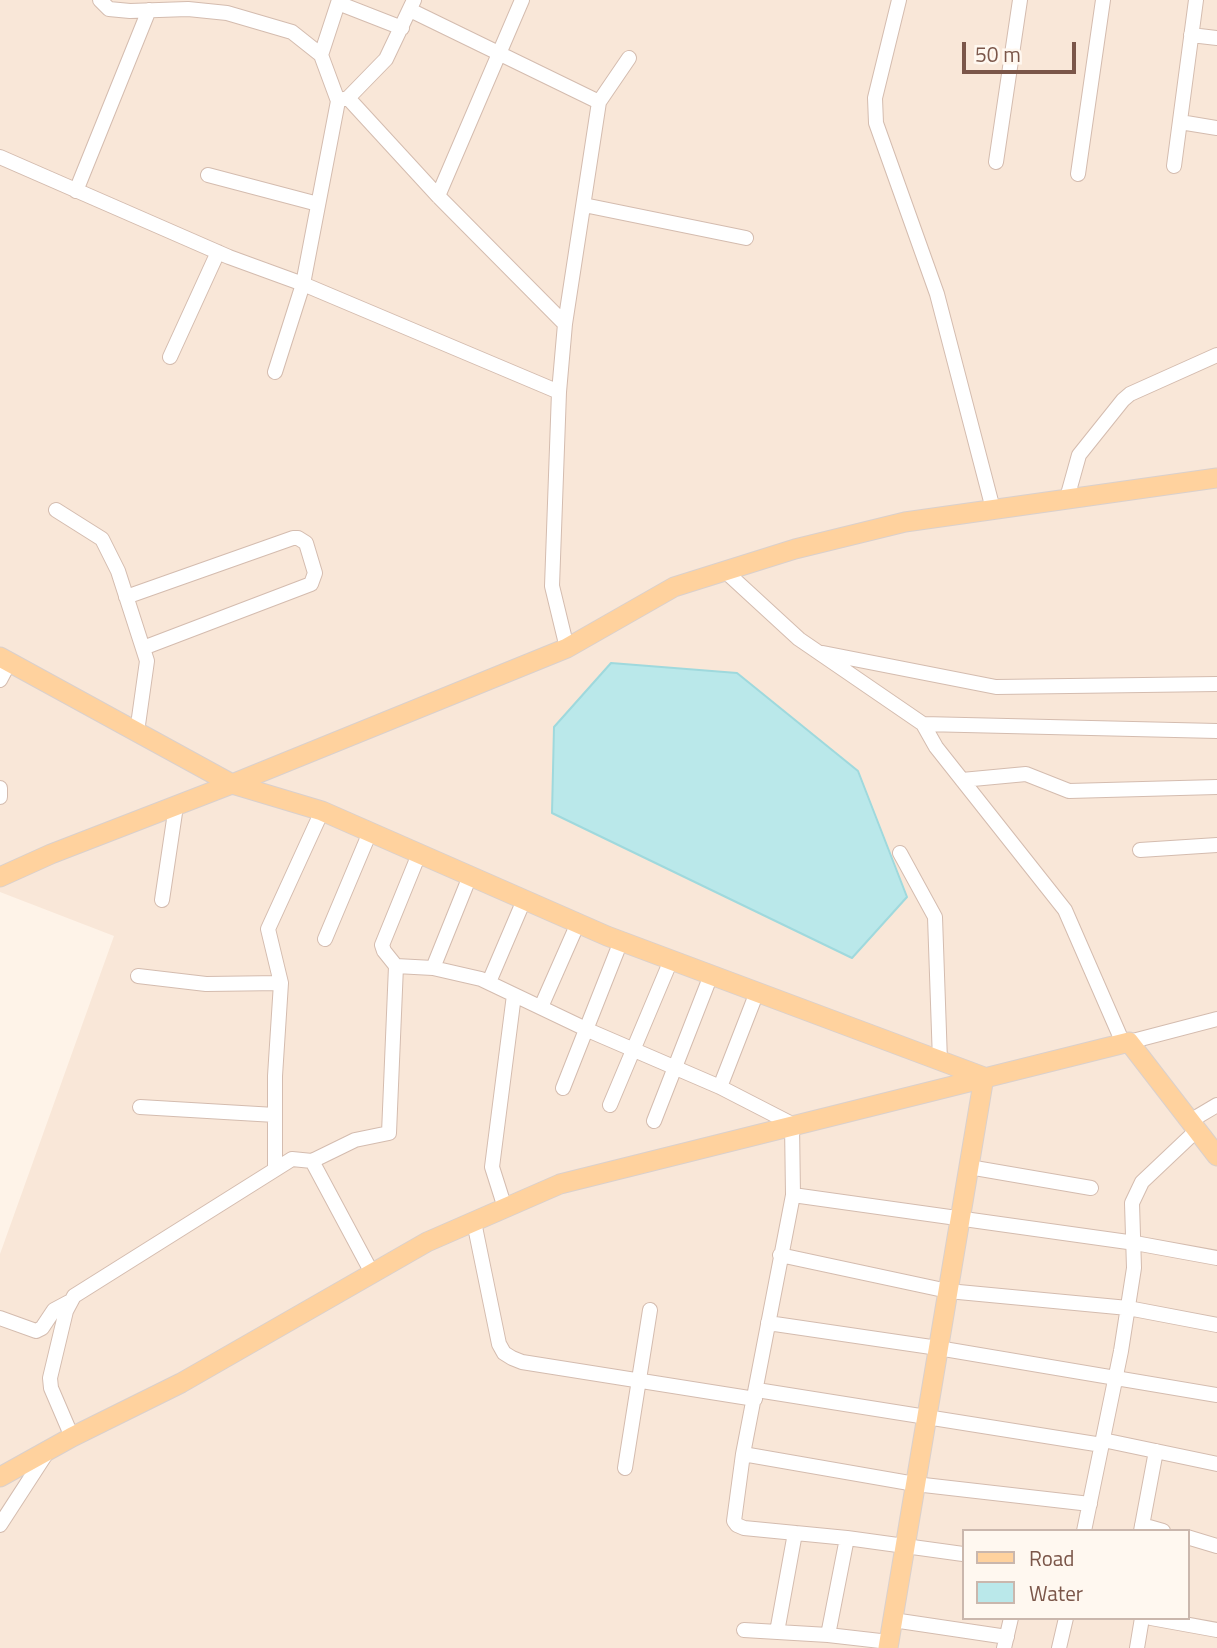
<!DOCTYPE html>
<style>
body{margin:0}
#map{position:relative;width:1217px;height:1648px;overflow:hidden;background:#fef3e8;font-family:"Titillium Web",sans-serif}
canvas{display:block}
.legend{position:absolute;left:962px;top:1529px;width:228px;height:91px;box-sizing:border-box;background:#fff8f0;border:2px solid #cab7ad;margin:0;padding:9px 12px;list-style:none;font-size:21px;color:#7b5649}
.legend li{display:flex;align-items:center;gap:14px;height:35px}
.legend b{width:35px;border:2px solid #cab7ad}
.scale{position:absolute;left:962px;top:42px;width:114px;height:32px;box-sizing:border-box;border:4px solid #7b5649;border-top:0;padding-left:9px;font-size:21px;line-height:24px;white-space:nowrap;color:#7b5649;-webkit-text-stroke:5px #fff8f0;paint-order:stroke}
</style>
<div id="map">
<canvas width="1217" height="1648"></canvas>
<ul class="legend">
<li><b style="height:9px;background:#ffd29e"></b>Road</li>
<li><b style="height:19px;background:#bae8ea"></b>Water</li>
</ul>
<div class="scale">50 m</div>
</div>
<script>
const g = document.querySelector('canvas').getContext('2d');
g.lineJoin = 'round';
function fill(path, color) { g.fillStyle = color; g.fill(path, 'evenodd'); }
const shape = rows => new Path2D(rows.map(r => 'M' + r).join(''));
function strokePath(path, color, width, dash) { g.strokeStyle = color; g.lineWidth = width; g.lineCap = dash ? 'butt' : 'round'; g.setLineDash(dash || []); g.stroke(path); }
fill(shape([
 [0,0,1217,0,1217,1648,0,1648,0,1254,114,936,0,892],
 [963,1531,1187,1531,1187,1618,963,1618]
]), '#f9e7d8');
const water = shape([
 [611,663,737,673,858,771,907,897,852,958,552,813,554,727,611,663]
]);
fill(water, '#bae8ea');
strokePath(water, '#9fd9dd', 2);
const minor = shape([
 [100,0,109,9,130,11,188,9,227,13,292,32,321,55,338,101,303,284,275,372],
 [899,0,875,98,876,123,937,294,993,509],
 [338,3,402,28],
 [410,10,599,102],
 [1191,35,1217,38],
 [321,55,339,0],
 [348,98,438,196,565,324],
 [340,100,348,98,386,59,414,0],
 [1180,122,1217,128],
 [0,157,229,257,303,284,559,392],
 [996,162,1020,0],
 [1174,166,1196,0],
 [1078,174,1103,0],
 [208,175,318,204],
 [76,191,149,10],
 [438,196,522,0],
 [584,205,746,238],
 [170,357,218,252],
 [1067,498,1079,455,1123,400,1130,394,1217,355],
 [56,510,102,539,118,571,147,661,137,732],
 [725,571,799,639,923,724,936,747,1065,910,1123,1043],
 [126,597,293,538,298,538,306,543,315,573,311,584,143,648],
 [567,648,552,586,559,392,565,324,599,102,629,58],
 [823,653,996,687,1217,684],
 [0,680,9,663],
 [923,724,1217,731],
 [962,780,1026,774,1069,791,1217,787],
 [0,788,0,797],
 [1140,850,1217,845],
 [900,853,935,917,940,1061],
 [162,900,176,806],
 [325,939,370,832],
 [396,966,384,951,382,945,419,854],
 [433,968,470,876],
 [138,976,206,984,281,983,275,1076,275,1169],
 [489,982,524,900],
 [281,983,268,929,322,811],
 [541,1007,578,923],
 [1129,1042,1217,1019],
 [720,1087,757,992],
 [563,1088,621,941],
 [610,1105,671,960],
 [140,1107,275,1115],
 [654,1121,711,975],
 [1190,1121,1217,1105],
 [969,1167,1091,1188],
 [793,1195,1135,1243,1217,1258],
 [505,1208,492,1167,514,995],
 [474,1222,499,1344,504,1353,512,1358,522,1362,755,1399],
 [780,1255,948,1291,1128,1308,1217,1325],
 [372,1273,312,1161,355,1140,389,1133,396,966,433,968,481,979,590,1031,720,1087,792,1124,793,1195,743,1454,734,1521,737,1525,744,1528,847,1538,963,1554],
 [0,1318,36,1331,42,1328,54,1310,69,1302],
 [768,1323,938,1348,1217,1395],
 [757,1390,1102,1445],
 [72,1437,51,1388,50,1378,66,1311,74,1296,292,1159,312,1161],
 [1103,1440,1217,1464],
 [743,1454,915,1484,1090,1504],
 [625,1468,650,1310],
 [0,1525,48,1451],
 [1142,1525,1163,1531],
 [1084,1531,1121,1351,1134,1268,1132,1203,1142,1182,1197,1130],
 [1141,1531,1156,1451],
 [1187,1537,1217,1546],
 [1151,1618,1217,1630],
 [893,1620,1007,1637],
 [744,1630,828,1635,889,1642],
 [777,1632,795,1533],
 [828,1635,847,1538],
 [1004,1648,1011,1618],
 [1059,1648,1066,1618],
 [1137,1648,1142,1618]
]);
const major = shape([
 [0,657,232,784,322,811,607,936,984,1077,888,1648],
 [0,877,51,854,232,784,567,648,674,587,795,549,905,522,1217,478],
 [0,1477,72,1437,181,1383,427,1242,560,1184,1129,1042,1217,1156]
]);
strokePath(minor, '#d4bcaf', 16);
strokePath(major, '#dad0cc', 21);
strokePath(minor, '#fff', 14);
strokePath(major, '#ffd29e', 19);
</script>
